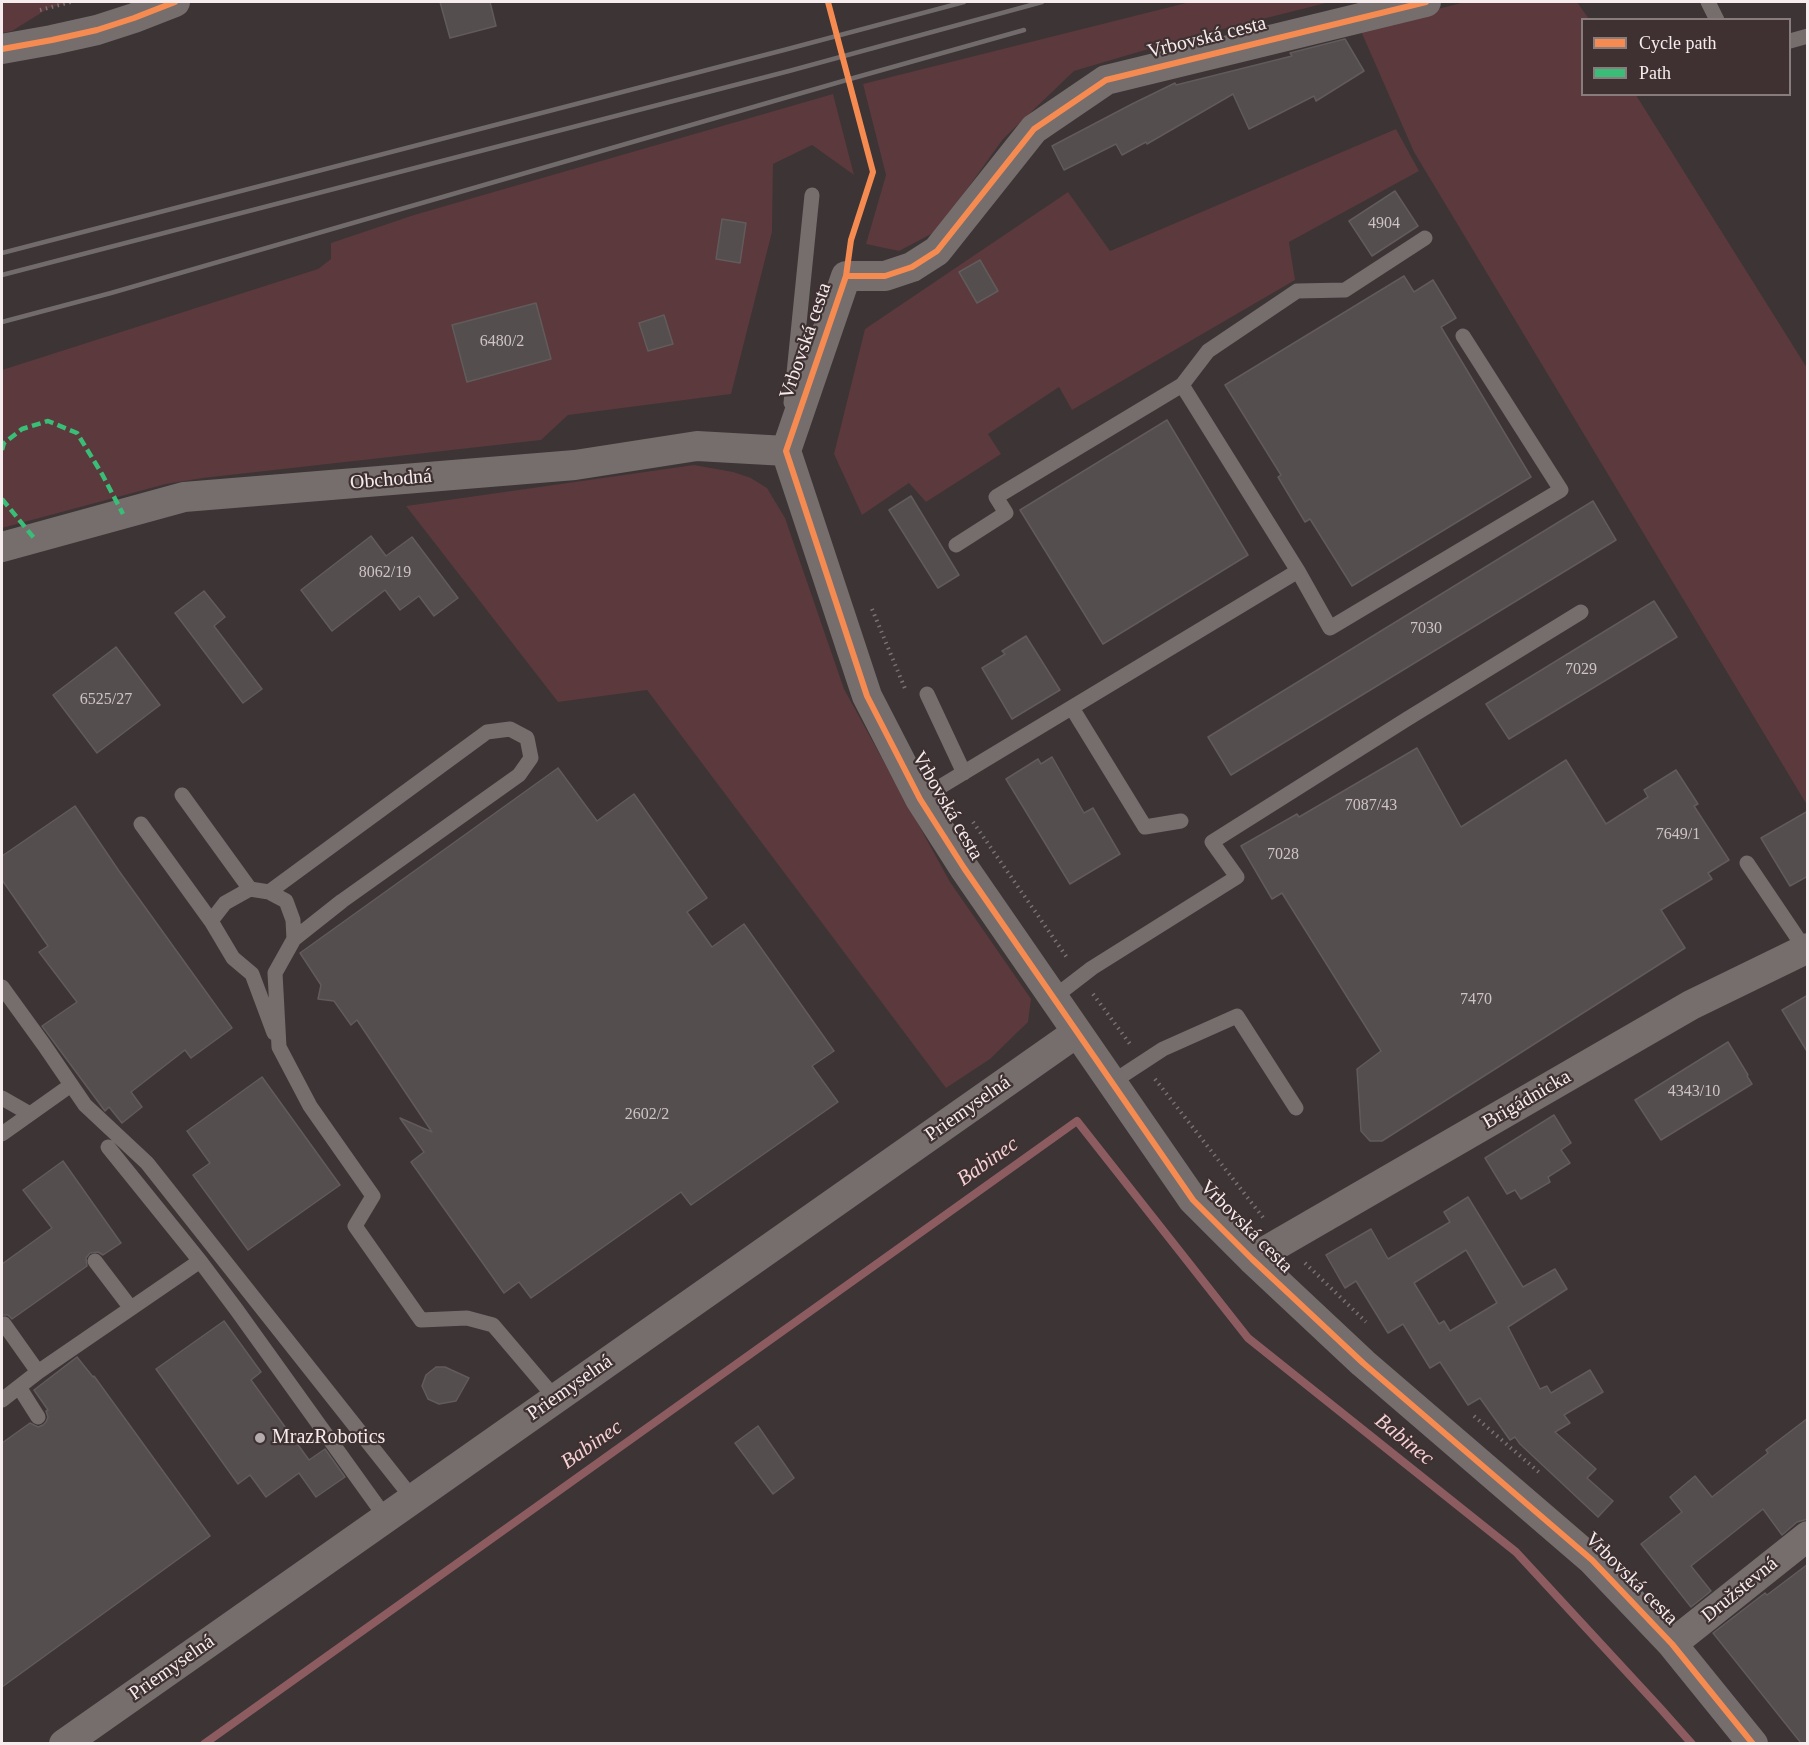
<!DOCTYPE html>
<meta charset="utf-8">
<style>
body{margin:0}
#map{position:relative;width:1809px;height:1745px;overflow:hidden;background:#3c3435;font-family:"Times New Roman",serif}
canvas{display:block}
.frame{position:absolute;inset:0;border:3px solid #f6eced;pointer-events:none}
.legend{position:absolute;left:1581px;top:18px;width:210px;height:78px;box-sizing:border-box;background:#3f3132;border:2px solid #887c7d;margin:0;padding:8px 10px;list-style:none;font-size:18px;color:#f6eced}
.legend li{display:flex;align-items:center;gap:12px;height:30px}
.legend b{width:30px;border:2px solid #887c7d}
</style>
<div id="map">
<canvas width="1809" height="1745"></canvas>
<div class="frame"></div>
<ul class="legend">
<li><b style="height:8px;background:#f68b52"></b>Cycle path</li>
<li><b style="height:8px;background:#3abd76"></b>Path</li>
</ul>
</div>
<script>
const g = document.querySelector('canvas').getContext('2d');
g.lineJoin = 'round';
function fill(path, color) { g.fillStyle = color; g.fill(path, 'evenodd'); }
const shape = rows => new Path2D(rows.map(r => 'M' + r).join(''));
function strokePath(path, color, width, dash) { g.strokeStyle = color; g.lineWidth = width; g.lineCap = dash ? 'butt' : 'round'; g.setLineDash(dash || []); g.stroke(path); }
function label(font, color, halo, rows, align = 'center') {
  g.font = font + ' "Times New Roman",serif'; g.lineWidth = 4.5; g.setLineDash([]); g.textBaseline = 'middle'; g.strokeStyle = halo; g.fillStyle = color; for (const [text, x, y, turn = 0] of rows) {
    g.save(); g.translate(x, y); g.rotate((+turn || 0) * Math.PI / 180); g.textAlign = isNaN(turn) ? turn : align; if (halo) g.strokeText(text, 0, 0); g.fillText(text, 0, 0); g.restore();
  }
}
fill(shape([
 [2,2,71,2,49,8,12,31,2,33],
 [1190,2,1330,2,1179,40,1074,71,1003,139,937,231,899,251,866,244,886,175,863,84],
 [1465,2,1577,2,1589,19,1582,20,1582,94,1636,95,1807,368,1807,805,1414,152,1360,29],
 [833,94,854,175,812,145,773,164,772,232,731,394,568,415,541,440,203,478,166,484,2,528,2,370,318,269,331,259,331,243,414,215],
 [1396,129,1419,171,1289,242,1295,280,1072,410,1059,387,988,434,1001,454,926,502,909,483,862,515,834,454,865,329,1068,192,1110,251],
 [694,465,733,472,751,478,767,488,785,518,844,689,950,882,1031,999,1028,1022,990,1059,946,1088,647,690,558,702,406,506]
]), '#5b393c');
strokePath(shape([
 [204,1744,1077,1121,1248,1338,1516,1552,1661,1709,1692,1744]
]), '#8d5c60', 8);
const building = shape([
 [440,2,490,2,496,26,450,38,440,2],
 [1345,39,1364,71,1316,101,1314,96,1249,129,1233,94,1147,144,1146,142,1122,155,1116,144,1064,170,1052,146,1132,104,1175,83,1176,85,1292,56,1290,53,1345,39],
 [1395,191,1418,226,1372,256,1349,221,1395,191],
 [722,219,746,223,740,263,716,259,722,219],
 [980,260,998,291,977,303,959,272,980,260],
 [1404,276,1414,292,1433,280,1456,318,1441,327,1531,477,1352,586,1310,519,1305,522,1278,477,1281,475,1225,385,1404,276],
 [536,303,551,359,467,382,452,325,536,303],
 [664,315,673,344,648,351,639,323,664,315],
 [1167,420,1248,555,1103,644,1020,510,1167,420],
 [911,496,959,575,938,588,889,510,911,496],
 [1593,501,1616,540,1231,775,1208,737,1593,501],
 [371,536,386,556,412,537,458,598,434,616,419,596,400,610,385,590,332,631,301,590,371,536],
 [204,591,225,617,214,626,262,689,243,703,175,613,204,591],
 [1654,601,1677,637,1509,739,1486,704,1654,601],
 [1026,636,1060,690,1012,719,982,668,1005,654,1002,651,1026,636],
 [116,647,160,705,97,753,53,695,116,647],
 [1417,748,1461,827,1566,760,1606,824,1648,797,1644,790,1676,770,1698,804,1694,806,1729,860,1708,873,1712,879,1661,910,1685,948,1382,1141,1370,1141,1361,1131,1357,1069,1381,1051,1282,893,1272,899,1241,846,1297,814,1299,817,1417,748],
 [1052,757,1084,813,1093,808,1120,854,1070,884,1006,779,1038,759,1041,764,1052,757],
 [558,768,597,821,634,794,707,898,687,912,712,947,744,924,834,1051,812,1066,838,1102,691,1205,681,1192,531,1298,519,1282,504,1293,411,1162,424,1152,400,1118,432,1132,357,1020,351,1025,334,1001,318,999,321,985,300,953,558,768],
 [75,806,119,871,232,1028,191,1058,185,1050,131,1092,142,1107,122,1123,109,1107,105,1111,42,1026,77,1002,39,952,48,946,2,880,2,856,75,806],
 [1808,811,1808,876,1790,886,1761,838,1808,811],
 [1808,995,1808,1053,1782,1010,1808,995],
 [1728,1042,1748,1075,1747,1076,1752,1084,1661,1140,1635,1100,1728,1042],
 [262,1077,340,1185,248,1250,193,1175,210,1163,187,1131,262,1077],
 [1554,1115,1571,1143,1561,1150,1570,1163,1548,1177,1550,1182,1521,1199,1515,1190,1507,1194,1485,1158,1554,1115],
 [63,1161,121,1243,103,1255,98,1252,90,1253,86,1258,87,1266,12,1319,8,1315,2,1315,2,1264,52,1228,23,1190,63,1161],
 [1468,1197,1523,1287,1555,1269,1567,1289,1508,1327,1540,1389,1547,1386,1551,1393,1590,1370,1603,1392,1564,1415,1570,1423,1555,1432,1596,1469,1587,1478,1613,1501,1598,1517,1520,1444,1515,1437,1510,1440,1480,1398,1468,1405,1440,1362,1430,1368,1403,1324,1388,1333,1356,1281,1345,1288,1326,1255,1371,1229,1388,1259,1450,1222,1444,1212,1468,1197],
 [1466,1250,1497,1303,1450,1331,1444,1321,1439,1324,1414,1283,1466,1250],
 [224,1321,261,1372,251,1380,309,1460,325,1449,345,1477,316,1497,299,1473,266,1497,250,1475,238,1484,156,1369,224,1321],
 [77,1357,93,1377,94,1376,210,1536,2,1687,2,1443,30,1423,38,1427,43,1425,46,1422,48,1417,46,1411,48,1410,34,1390,77,1357],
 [436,1367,445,1367,469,1378,456,1401,439,1404,428,1399,422,1386,426,1375,436,1367],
 [1808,1418,1808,1519,1797,1522,1782,1535,1763,1509,1691,1566,1711,1591,1691,1607,1641,1544,1682,1512,1670,1497,1695,1476,1712,1497,1768,1453,1766,1450,1808,1418],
 [758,1426,794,1478,773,1494,735,1443,758,1426],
 [1808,1564,1808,1743,1801,1743,1713,1633,1765,1593,1767,1595,1808,1564]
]);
fill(building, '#544e4e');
strokePath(building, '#625b5c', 1.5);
strokePath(shape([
 [40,10,71,2],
 [872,609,906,691],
 [973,822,1068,959],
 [1093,994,1130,1044],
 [1155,1079,1265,1220],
 [1305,1263,1366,1322],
 [1474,1416,1541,1474]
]), '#787272', 4, [1.5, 4.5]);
strokePath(shape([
 [1708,2,1717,20],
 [1790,41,1808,36],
 [1182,385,1208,351,1297,291,1345,290,1425,238],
 [791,403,812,195],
 [956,545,1006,513,996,497,1182,385,1298,571],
 [927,694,964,773],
 [1072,708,1145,827,1181,821],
 [182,795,250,889],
 [920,799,1298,571,1330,628,1561,490,1463,336],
 [141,824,211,921,233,958,252,974,274,1033],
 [1747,863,1805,949],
 [269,892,286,901,293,920,294,939],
 [211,921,225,903,250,889,269,892,487,732,510,729,527,738,531,758,519,775,342,901,294,939,275,973,279,1047,310,1106,373,1196,355,1226,421,1320,467,1318,493,1325,556,1399],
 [2,987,44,1045,85,1105,147,1163,413,1499],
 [1053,998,1092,968,1237,877,1212,842,1407,719,1581,612],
 [1111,1083,1163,1049,1237,1016,1296,1108],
 [2,1098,30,1114],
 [2,1134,71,1085],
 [108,1147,200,1261,236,1309,386,1518],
 [95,1261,130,1307],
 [4,1324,38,1372],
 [19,1387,38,1417],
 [2,1400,38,1372,200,1261]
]), '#766d6d', 15);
strokePath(shape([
 [1426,2,1106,80,1034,129,937,251,912,267,885,276,846,276,786,451,867,696,920,799,964,868,1193,1200,1252,1259,1363,1363,1592,1560,1672,1644,1753,1744],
 [2,49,52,40,97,30,134,18,175,2],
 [2,547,184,497,575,465,697,446,786,451],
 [1252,1259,1691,1005,1808,948],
 [1672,1644,1808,1536],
 [64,1744,1076,1033]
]), '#766d6d', 30);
strokePath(shape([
 [2,253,784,50,964,2],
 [2,275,789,71,1042,2],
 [2,322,111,293,850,79,1024,30]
]), '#726b6c', 4.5);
strokePath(shape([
 [2,450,4,443,22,429,48,421,77,433,102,474,123,514],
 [2,499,34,538]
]), '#3abd76', 4.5, [9, 4.5]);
strokePath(shape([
 [828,2,873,172,851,240,846,276],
 [1426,2,1106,80,1034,129,937,251,912,267,885,276,846,276,786,451,867,696,920,799,964,868,1193,1200,1252,1259,1363,1363,1592,1560,1672,1644,1753,1744],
 [2,49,52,40,97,30,134,18,175,2]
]), '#f68b52', 6);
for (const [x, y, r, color] of [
 [260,1438,6,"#b5acad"]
]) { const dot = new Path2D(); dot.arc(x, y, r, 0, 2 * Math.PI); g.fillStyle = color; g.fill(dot); strokePath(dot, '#3f3132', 2); }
label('16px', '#cec4c5', null, [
 ["4904",1384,224],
 ["6480/2",502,342],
 ["8062/19",385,573],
 ["7030",1426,629],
 ["7029",1581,670],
 ["6525/27",106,700],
 ["7087/43",1371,806],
 ["7649/1",1678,835],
 ["7028",1283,855],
 ["7470",1476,1000],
 ["4343/10",1694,1092],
 ["2602/2",647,1115]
]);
label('20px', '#f6eced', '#3f3132', [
 ["Vrbovská cesta",1207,38,-14],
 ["Vrbovská cesta",806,341,-71],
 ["Obchodná",391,480,-5],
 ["Vrbovská cesta",947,806,60],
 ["Brigádnicka",1527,1100,-30],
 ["Priemyselná",968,1109,-35],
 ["Vrbovská cesta",1246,1227,45],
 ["Priemyselná",570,1388,-35],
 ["Vrbovská cesta",1631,1579,45],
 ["Družstevná",1740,1590,-39],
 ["Priemyselná",172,1668,-35]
]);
label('20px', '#f6eced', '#3f3132', [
 ["MrazRobotics",272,1438]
], 'left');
label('italic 21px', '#f6d2d4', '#3f3132', [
 ["Babinec",988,1162,-35],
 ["Babinec",1404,1440,39],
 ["Babinec",592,1445,-35]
]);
</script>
